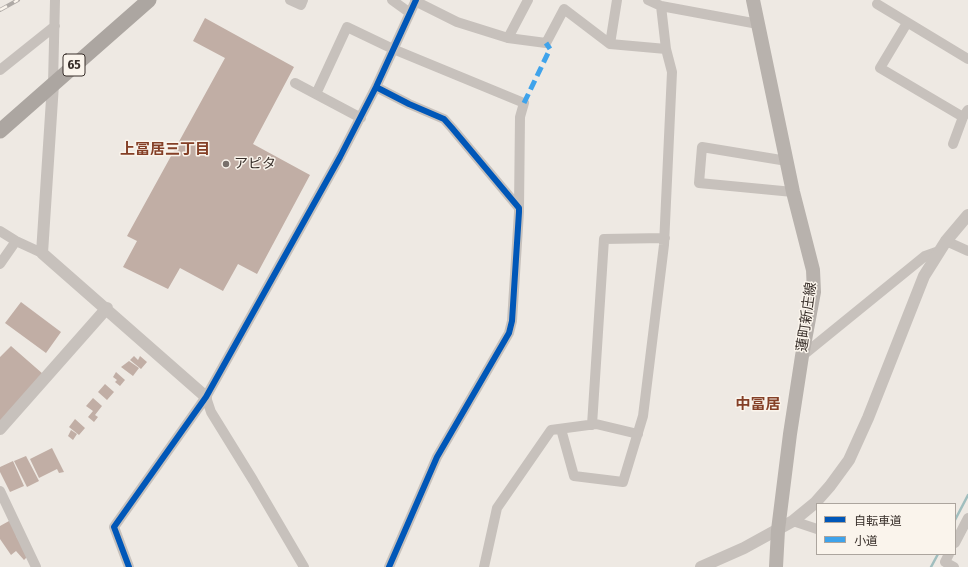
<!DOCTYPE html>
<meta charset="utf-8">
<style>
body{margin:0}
#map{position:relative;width:968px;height:567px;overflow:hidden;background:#eee9e3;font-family:"Fira Sans Condensed","Noto Sans JP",sans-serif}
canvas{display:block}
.legend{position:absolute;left:816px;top:503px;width:140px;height:52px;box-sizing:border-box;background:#faf4ec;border:1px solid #aca59e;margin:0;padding:5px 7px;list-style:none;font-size:12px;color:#382f2a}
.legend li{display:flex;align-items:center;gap:8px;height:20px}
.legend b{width:20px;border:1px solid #aca59e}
</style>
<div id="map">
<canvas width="968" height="567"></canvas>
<ul class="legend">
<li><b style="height:5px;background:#0057b8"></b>自転車道</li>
<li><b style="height:5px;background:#3fa3eb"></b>小道</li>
</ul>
</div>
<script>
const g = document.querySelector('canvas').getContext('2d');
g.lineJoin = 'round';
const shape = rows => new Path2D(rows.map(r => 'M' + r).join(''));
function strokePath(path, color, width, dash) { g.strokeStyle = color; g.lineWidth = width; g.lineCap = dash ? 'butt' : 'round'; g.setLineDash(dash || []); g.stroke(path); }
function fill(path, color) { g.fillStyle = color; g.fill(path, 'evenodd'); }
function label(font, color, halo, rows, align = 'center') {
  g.font = font + ' "Fira Sans Condensed","Noto Sans JP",sans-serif'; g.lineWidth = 3; g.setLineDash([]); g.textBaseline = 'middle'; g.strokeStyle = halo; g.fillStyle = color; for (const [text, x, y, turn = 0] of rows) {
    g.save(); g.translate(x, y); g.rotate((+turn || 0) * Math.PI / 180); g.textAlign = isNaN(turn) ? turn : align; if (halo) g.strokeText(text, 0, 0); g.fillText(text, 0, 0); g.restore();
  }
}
strokePath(shape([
 [955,520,968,495],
 [931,567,938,554]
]), '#a0bebe', 2.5);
fill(shape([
 [205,18,294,67,253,144,310,175,257,274,238,264,223,291,180,268,168,289,123,267,137,241,127,236,225,58,193,41],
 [21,302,61,332,46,353,5,323],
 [11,346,43,374,0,422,0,357],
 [134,356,138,360,140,356,147,362,141,369,130,360],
 [129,361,139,368,133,376,121,367],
 [116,372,125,380,120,386,115,382,117,380,113,377],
 [105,384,114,392,107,400,98,392],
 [93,398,102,406,95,415,98,417,94,422,88,417,93,411,86,406],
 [75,419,85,428,79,435,69,427],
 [71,430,77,434,73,440,68,436],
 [52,448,64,472,59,473,57,469,39,478,30,459],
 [26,456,39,481,27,487,14,461],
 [13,461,24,486,10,492,0,472,0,467],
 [9,521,18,534,16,536,28,556,24,560,16,551,11,555,0,539,0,526]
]), '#c1aea5');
strokePath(shape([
 [290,0,301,5,303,0],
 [392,0,410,13],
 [648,0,661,6,758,24],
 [415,1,457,22,508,38,546,43,564,9,610,44,666,49],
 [877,4,968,59],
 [907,23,880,68,963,117,968,110],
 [508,38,528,0],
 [610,44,617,0],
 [0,70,55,26],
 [295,83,361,118],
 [53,84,55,0],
 [376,87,409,104,444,119,452,128,519,208,519,212,512,321,509,333,437,457,389,567],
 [316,94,347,27,393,49,524,103,520,117,519,208],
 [953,144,963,117],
 [787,161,702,147,699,183,793,192],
 [0,231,16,241,42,253],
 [946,241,968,251],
 [0,264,16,241],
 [802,356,925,256,939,251],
 [206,397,211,412,253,480,304,567],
 [592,425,604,239,665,238],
 [561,429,574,476,623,482,643,416,664,245,672,72,666,49,661,6],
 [0,491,36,567],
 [793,521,817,529],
 [955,543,968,518],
 [949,554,945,562,954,567],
 [129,567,114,527,206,397,340,157,376,87,416,0],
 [484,567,497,508,551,430,596,424,638,434]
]), '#c7c1bc', 10);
strokePath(shape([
 [53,84,42,253,206,397],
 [0,429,107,308],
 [701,567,744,548,793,521,815,503,830,486,849,460,868,418,924,276,946,241,968,215]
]), '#c7c1bc', 12);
strokePath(shape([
 [753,0,793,192,813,270,814,292,802,356,790,434,778,530,776,567]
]), '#b8b2ad', 14);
strokePath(shape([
 [0,131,149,0]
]), '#aca6a1', 15);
const rail = shape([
 [0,10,18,0]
]);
strokePath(rail, '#afaaa6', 4);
strokePath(rail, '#faf4ec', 2.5, [8]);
strokePath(shape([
 [524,103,550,49,546,43]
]), '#3fa3eb', 5, [10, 5]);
strokePath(shape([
 [376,87,409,104,444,119,452,128,519,208,519,212,512,321,509,333,437,457,389,567],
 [129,567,114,527,206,397,340,157,376,87,416,0]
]), '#0057b8', 6);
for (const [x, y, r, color] of [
 [226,164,4,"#78706b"]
]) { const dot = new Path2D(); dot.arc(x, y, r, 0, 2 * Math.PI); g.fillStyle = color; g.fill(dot); strokePath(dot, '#faf4ec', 1.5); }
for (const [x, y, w] of [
 [74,65,22]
]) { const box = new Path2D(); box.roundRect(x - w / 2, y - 11, w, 22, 3); g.fillStyle = '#faf4ec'; g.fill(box); strokePath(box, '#382f2a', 1); }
label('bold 13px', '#382f2a', null, [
 ["65",74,65]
]);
label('14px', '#382f2a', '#faf4ec', [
 ["アピタ",234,164]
], 'left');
label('14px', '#382f2a', '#faf4ec', [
 ["蓮町新庄線",807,317,-82]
]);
label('bold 15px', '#843f26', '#faf4ec', [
 ["上冨居三丁目",165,150],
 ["中冨居",758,405]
]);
</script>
